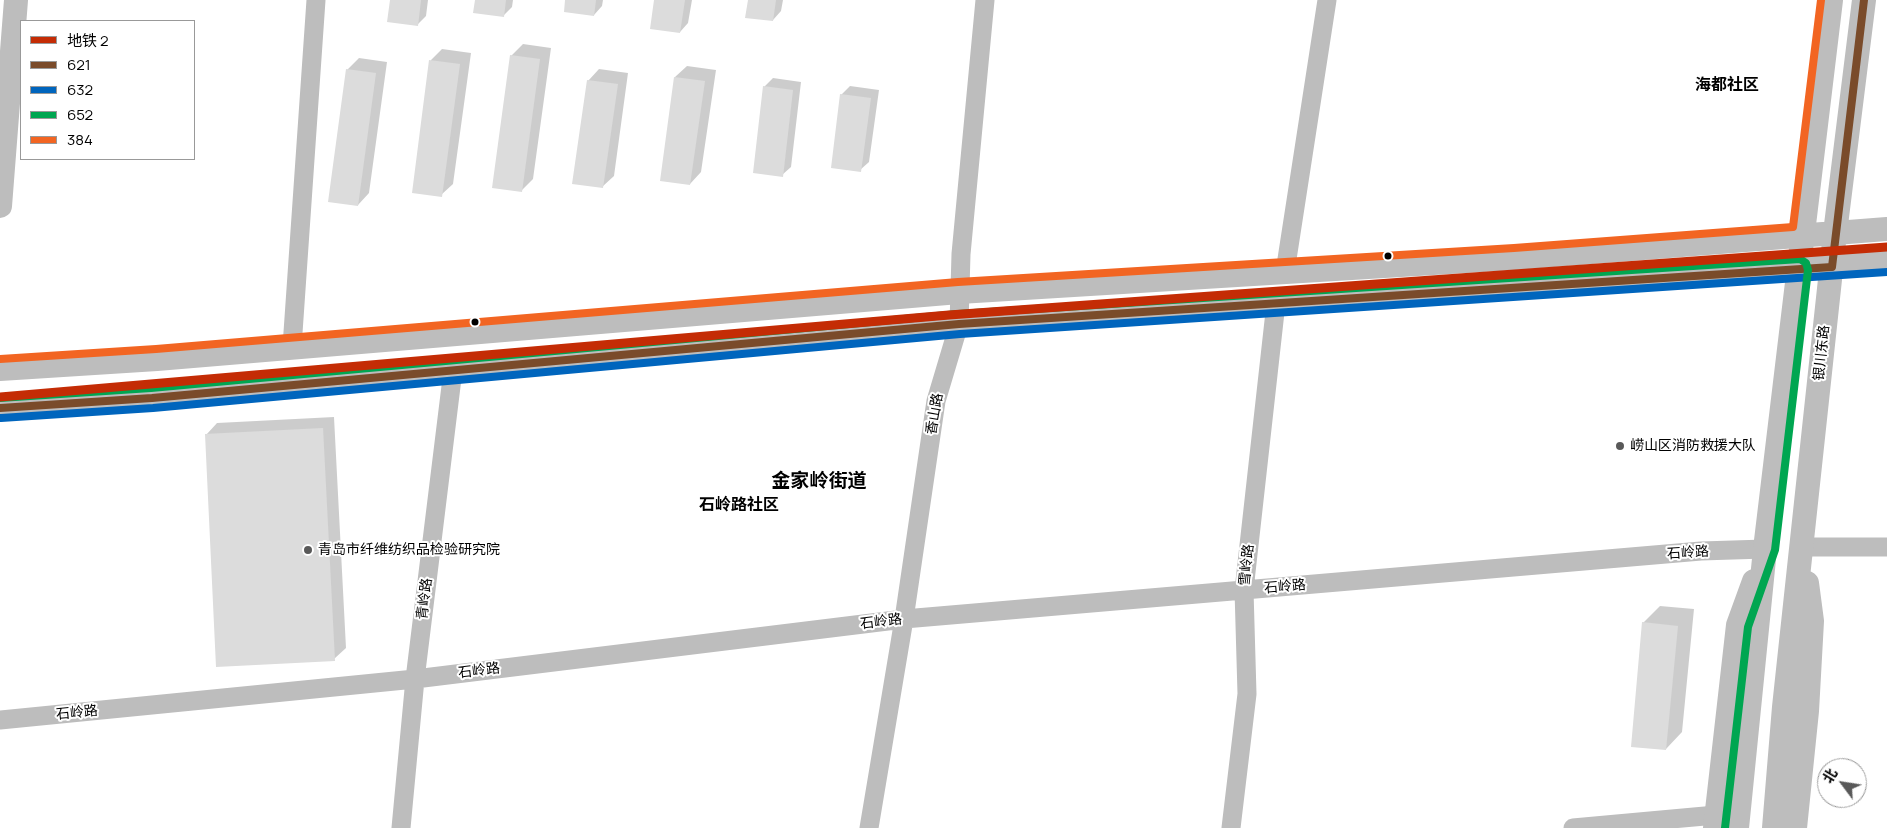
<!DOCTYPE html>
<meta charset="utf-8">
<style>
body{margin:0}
#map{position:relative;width:1887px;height:828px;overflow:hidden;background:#fff;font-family:Manrope,"Noto Sans SC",sans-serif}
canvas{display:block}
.legend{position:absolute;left:20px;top:20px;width:175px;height:140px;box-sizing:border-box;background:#fff;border:1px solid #999;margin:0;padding:6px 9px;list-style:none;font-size:15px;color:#000}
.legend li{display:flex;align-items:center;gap:10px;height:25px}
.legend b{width:25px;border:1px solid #999}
.north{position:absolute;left:1817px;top:758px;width:50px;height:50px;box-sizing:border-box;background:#fff;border:1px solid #999;border-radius:50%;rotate:301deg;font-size:14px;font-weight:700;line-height:20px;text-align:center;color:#000}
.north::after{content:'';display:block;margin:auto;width:18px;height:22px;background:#595959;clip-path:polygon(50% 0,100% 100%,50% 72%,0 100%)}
</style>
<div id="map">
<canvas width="1887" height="828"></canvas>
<ul class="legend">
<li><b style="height:6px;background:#c42c05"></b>地铁 2</li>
<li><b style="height:6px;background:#7a4b2a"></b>621</li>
<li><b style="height:6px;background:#0065bd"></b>632</li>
<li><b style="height:6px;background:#00a651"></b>652</li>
<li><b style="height:6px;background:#f26522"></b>384</li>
</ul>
<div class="north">北</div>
</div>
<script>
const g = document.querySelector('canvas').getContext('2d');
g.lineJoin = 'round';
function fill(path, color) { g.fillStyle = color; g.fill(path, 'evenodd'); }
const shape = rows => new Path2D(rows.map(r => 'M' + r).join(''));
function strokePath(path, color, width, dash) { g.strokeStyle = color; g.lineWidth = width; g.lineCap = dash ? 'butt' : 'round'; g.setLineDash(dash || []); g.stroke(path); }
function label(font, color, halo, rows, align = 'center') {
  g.font = font + ' Manrope,"Noto Sans SC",sans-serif'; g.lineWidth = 4; g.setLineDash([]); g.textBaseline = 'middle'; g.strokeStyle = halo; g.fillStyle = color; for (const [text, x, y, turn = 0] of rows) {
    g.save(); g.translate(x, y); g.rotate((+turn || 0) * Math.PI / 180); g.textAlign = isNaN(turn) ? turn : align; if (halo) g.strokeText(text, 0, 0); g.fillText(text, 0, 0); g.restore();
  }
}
fill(shape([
 [392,0,428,0,426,16,417,25],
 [476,0,513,0,512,7,503,16],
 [567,0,603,0,602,6,594,15],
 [655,0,692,0,688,23,680,32],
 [749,0,783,0,781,11,773,20],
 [523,44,551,48,533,179,521,191,511,56],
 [442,49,471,53,453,184,441,195,413,192,431,60],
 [359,58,387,62,369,193,358,205,347,70],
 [687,66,716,70,701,172,690,184,675,77],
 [599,69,628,73,614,176,602,187,588,81],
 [773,78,801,82,791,167,782,175,764,87],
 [850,86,879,90,869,162,860,170,841,95],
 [334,417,346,648,334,659,206,435,217,423],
 [1660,606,1694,609,1682,732,1666,749,1643,623]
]), '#0003');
fill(shape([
 [390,0,421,0,418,26,387,22],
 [475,0,506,0,504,17,473,13],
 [565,0,596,0,594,16,564,12],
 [654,0,685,0,680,33,650,29],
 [748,0,776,0,773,21,745,18],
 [510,55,540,59,522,192,492,188],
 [429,60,460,64,442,197,412,193],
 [346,69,376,73,358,206,328,202],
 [674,77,705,81,690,185,660,181],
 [587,80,618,84,603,188,572,184],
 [763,86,793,90,783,177,753,173],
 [840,94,871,98,861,172,831,168],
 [323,428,335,661,216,667,205,434],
 [1642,622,1678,626,1666,750,1631,747]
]), '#dcdcdc');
strokePath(shape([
 [1285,272,1327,0],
 [292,347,316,0],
 [1801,547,1887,547],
 [0,720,415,679,904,619,1701,551,1765,549],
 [401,828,415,679,453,370],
 [869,828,904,619,936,401,959,324,961,254,985,0],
 [1231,828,1247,694,1244,590,1276,303],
 [1573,828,1716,815]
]), '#bdbdbd', 19);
strokePath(shape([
 [0,206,16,0],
 [0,369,157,359,959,292,1515,258,1887,229],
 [0,408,152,398,959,324,1887,262],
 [1715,828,1738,625,1754,581],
 [1737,828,1765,549,1831,0],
 [1774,828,1784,707,1835,233,1864,0],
 [1795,828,1807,711,1812,621,1807,583]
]), '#bdbdbd', 24);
strokePath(shape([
 [0,408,152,398,959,324,1832,267,1864,0]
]), '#7a4b2a', 8);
strokePath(shape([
 [1,418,153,408,960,334,1887,272]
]), '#0065bd', 8);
strokePath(shape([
 [0,398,151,388,958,314,1800,259,1806,263,1808,270,1775,550,1748,627,1725,828]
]), '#00a651', 8);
strokePath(shape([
 [0,359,156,349,958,282,1514,248,1793,227,1821,0]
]), '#f26522', 8);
strokePath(shape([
 [0,397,949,315,1887,247]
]), '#c42c05', 9);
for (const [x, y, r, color] of [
 [1388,256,4.5,"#000"],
 [475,322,4.5,"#000"],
 [1620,446,5,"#595959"],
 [308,550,5,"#595959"]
]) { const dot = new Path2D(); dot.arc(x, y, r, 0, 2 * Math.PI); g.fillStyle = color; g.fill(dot); strokePath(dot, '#fff', 2); }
label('14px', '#000', '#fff', [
 ["银川东路",1822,353,-84],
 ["香山路",935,414,-80],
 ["石岭路",1688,553,-4],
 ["雪岭路",1247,565,-84],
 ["石岭路",1285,587,-5],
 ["青岭路",425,599,-83],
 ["石岭路",881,622,-7],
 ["石岭路",479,671,-7],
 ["石岭路",77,713,-6]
]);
label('14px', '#000', '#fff', [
 ["崂山区消防救援大队",1630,446],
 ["青岛市纤维纺织品检验研究院",318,550]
], 'left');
label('bold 16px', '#000', '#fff', [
 ["海都社区",1727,86],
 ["石岭路社区",739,506]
]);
label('bold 19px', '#000', '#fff', [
 ["金家岭街道",819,482]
]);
</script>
